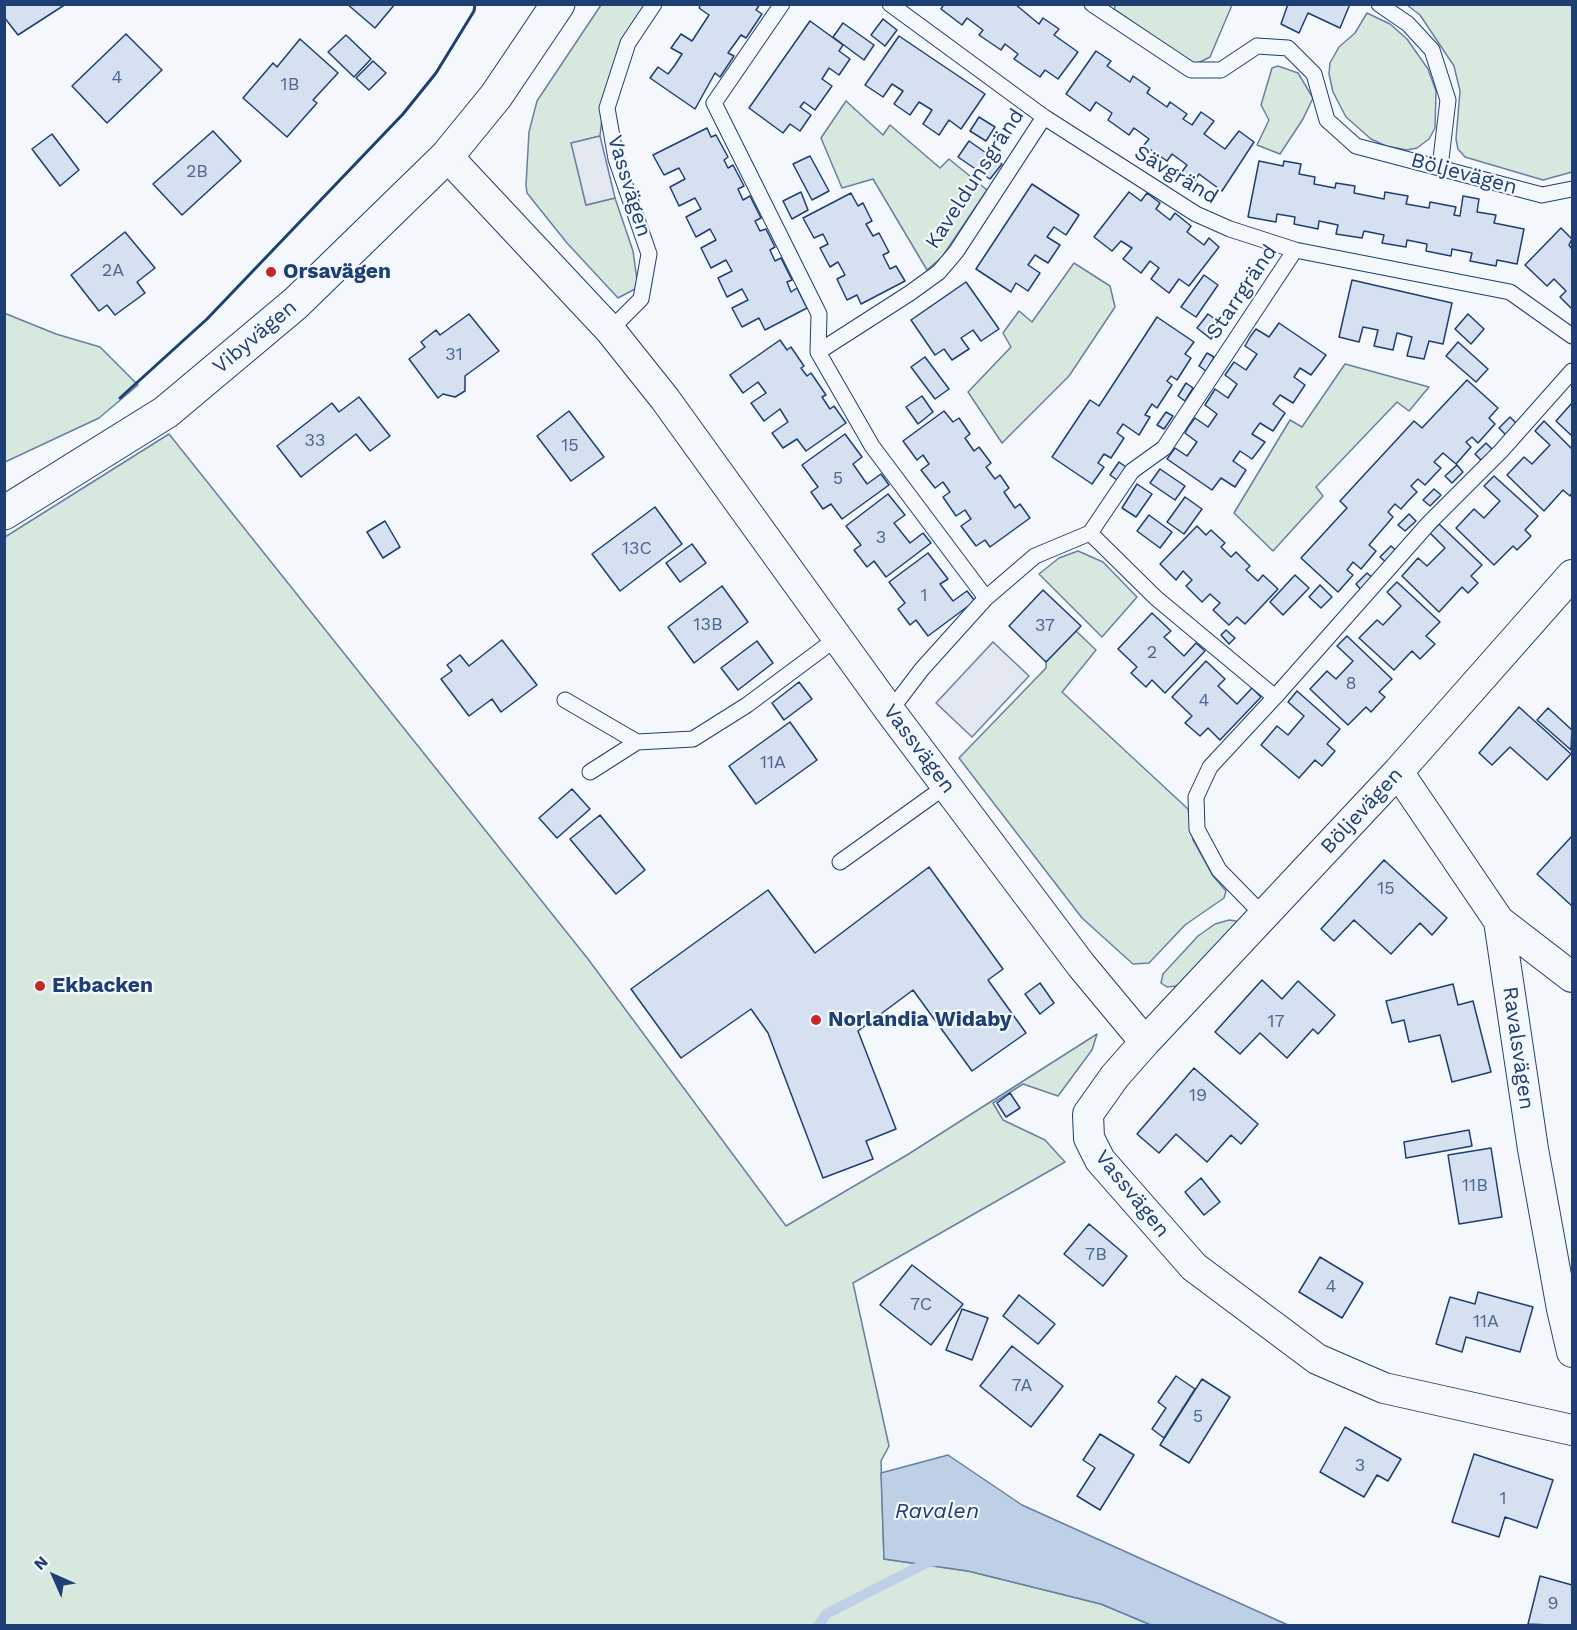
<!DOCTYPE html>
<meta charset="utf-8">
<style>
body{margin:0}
#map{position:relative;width:1577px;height:1630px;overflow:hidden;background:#f4f7fb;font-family:"Work Sans",sans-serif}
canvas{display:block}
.frame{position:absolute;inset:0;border:6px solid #1d3f73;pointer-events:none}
.north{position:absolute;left:24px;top:1546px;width:60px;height:60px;-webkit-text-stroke:4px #f4f7fb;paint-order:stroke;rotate:315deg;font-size:16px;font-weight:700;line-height:24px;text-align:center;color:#1d3f73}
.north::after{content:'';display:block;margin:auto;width:21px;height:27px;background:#1d3f73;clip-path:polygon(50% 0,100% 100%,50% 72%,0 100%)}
</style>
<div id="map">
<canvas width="1577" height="1630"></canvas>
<div class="frame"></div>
<div class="north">N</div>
</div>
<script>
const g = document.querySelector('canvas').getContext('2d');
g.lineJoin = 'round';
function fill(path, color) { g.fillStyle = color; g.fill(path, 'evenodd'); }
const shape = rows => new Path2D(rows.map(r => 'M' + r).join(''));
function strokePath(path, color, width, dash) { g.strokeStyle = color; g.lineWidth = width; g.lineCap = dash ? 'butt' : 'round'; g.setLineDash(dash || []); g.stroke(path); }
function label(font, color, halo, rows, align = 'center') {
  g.font = font + ' "Work Sans",sans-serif'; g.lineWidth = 4.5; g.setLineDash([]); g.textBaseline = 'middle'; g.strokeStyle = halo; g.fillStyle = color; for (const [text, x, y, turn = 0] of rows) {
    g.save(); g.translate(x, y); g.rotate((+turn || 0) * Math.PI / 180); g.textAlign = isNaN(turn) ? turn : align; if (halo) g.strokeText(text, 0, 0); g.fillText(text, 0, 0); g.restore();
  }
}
const green = shape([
 [1116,4,1232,5,1210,57,1194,65,1114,9,1116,4],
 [601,5,647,5,605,91,600,136,572,143,586,205,615,198,633,251,637,280,635,289,618,298,567,243,527,193,526,185,529,132,537,101,601,5],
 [1407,5,1572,5,1572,172,1543,180,1465,157,1458,149,1456,139,1460,91,1454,66,1420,15,1407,5],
 [1367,13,1390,24,1407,39,1428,69,1436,91,1435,128,1429,139,1417,148,1407,150,1386,146,1371,139,1346,117,1333,92,1329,74,1330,63,1339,47,1355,33,1367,13],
 [1278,66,1298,73,1313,98,1303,119,1280,154,1257,145,1269,120,1261,105,1272,68,1278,66],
 [846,101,883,135,890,125,940,168,949,159,987,190,942,257,927,270,873,179,842,188,821,138,846,101],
 [1074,263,1110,286,1115,307,1069,376,1002,443,968,392,1011,347,1003,333,1019,311,1032,322,1074,263],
 [4,313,56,334,100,347,138,385,99,418,5,462,4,313],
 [1345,364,1429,387,1409,411,1397,402,1316,487,1323,496,1273,551,1234,513,1290,420,1302,427,1345,364],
 [169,434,588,959,786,1226,907,1155,1097,1034,1092,1050,1058,1096,1023,1084,993,1103,1003,1120,1045,1140,1065,1162,853,1283,889,1446,881,1461,884,1559,968,1571,1101,1604,1151,1625,5,1626,5,537,169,434],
 [1078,551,1103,562,1137,597,1102,637,1039,574,1059,558,1078,551],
 [1076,631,1096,650,1062,692,1188,809,1193,840,1213,876,1226,891,1224,898,1185,925,1149,963,1133,964,1082,918,959,758,1046,668,1046,662,1076,631],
 [1229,920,1236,921,1242,925,1193,976,1176,986,1167,987,1161,983,1163,974,1198,936,1215,924,1229,920]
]);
fill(green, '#d7e8df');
strokePath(green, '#687fa3', 1.5);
const parking = shape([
 [600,136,615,198,586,205,571,143,600,136],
 [993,642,1029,676,972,737,936,703,993,642]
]);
fill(parking, '#e3e8f0');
strokePath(parking, '#687fa3', 1.5);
const water = shape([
 [948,1455,1022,1505,1288,1625,1151,1625,1101,1604,968,1571,884,1559,881,1473,948,1455]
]);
fill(water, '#bed0e5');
strokePath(water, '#687fa3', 1.5);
strokePath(shape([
 [818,1626,826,1614,928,1562,937,1561]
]), '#bed0e5', 10);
const building = shape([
 [4,4,66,4,18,35,4,17,4,4],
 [347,4,395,4,375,28,347,4],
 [701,4,760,4,756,10,762,14,746,38,741,35,728,53,734,56,720,77,715,73,695,109,650,78,658,67,668,74,675,65,682,54,671,48,681,34,692,41,709,15,699,8,701,4],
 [944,4,1015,4,1039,24,1043,18,1059,29,1054,35,1078,52,1058,79,1045,70,1040,77,1014,59,1018,54,1005,44,1001,50,979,35,983,30,967,18,962,25,941,9,944,4],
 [1288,4,1350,4,1340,28,1308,13,1299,33,1281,24,1288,4],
 [883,19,897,30,885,46,871,35,883,19],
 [810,21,843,45,839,51,850,59,839,75,829,68,822,79,832,86,815,110,804,102,800,107,811,115,800,131,790,124,783,133,749,108,810,21],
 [843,23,874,45,864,60,833,37,843,23],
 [126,34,162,70,107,123,72,86,126,34],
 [346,35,371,59,354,77,328,52,346,35],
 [899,36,985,94,961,129,949,120,939,135,923,124,932,110,919,102,910,115,894,104,903,91,892,84,883,97,865,85,899,36],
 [300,39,338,73,313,100,317,103,287,137,243,98,273,63,277,67,300,39],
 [1096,51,1111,61,1107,66,1130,82,1133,76,1150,88,1147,93,1167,107,1170,102,1187,114,1183,119,1192,125,1201,112,1214,121,1204,134,1225,149,1239,131,1254,142,1222,191,1199,174,1194,182,1181,173,1187,165,1172,154,1167,161,1144,145,1149,139,1134,128,1129,135,1108,120,1112,113,1096,102,1090,111,1066,94,1096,51],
 [373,61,386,73,369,90,356,78,373,61],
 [979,117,995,127,986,141,970,131,979,117],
 [707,128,711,137,716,135,728,157,724,160,728,168,733,165,744,186,738,189,743,200,750,196,761,218,755,221,760,231,766,229,775,247,770,250,775,261,781,258,792,280,787,282,791,292,797,288,807,308,765,330,759,318,742,327,732,308,748,300,742,289,727,297,718,278,732,271,726,260,711,268,701,248,716,240,710,229,696,237,686,217,701,209,695,198,679,206,670,187,685,179,679,168,664,175,653,155,707,128],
 [213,131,241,161,182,215,153,184,213,131],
 [52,134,79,170,60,186,32,149,52,134],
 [969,141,1002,164,990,179,958,157,969,141],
 [810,156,829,191,812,200,793,164,810,156],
 [1259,161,1283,166,1284,161,1301,164,1299,174,1315,177,1314,184,1335,188,1336,183,1355,186,1354,193,1384,199,1385,192,1408,196,1406,204,1429,208,1430,202,1456,207,1454,215,1460,216,1463,196,1479,199,1477,212,1496,215,1494,223,1524,229,1517,264,1497,260,1496,266,1470,261,1472,253,1452,249,1451,256,1426,251,1427,244,1407,240,1406,247,1382,243,1384,235,1364,231,1362,238,1336,234,1338,225,1319,221,1318,229,1294,224,1295,217,1277,214,1276,222,1248,217,1259,161],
 [1032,184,1079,215,1066,235,1054,227,1047,237,1060,245,1048,263,1035,255,1028,265,1040,273,1028,291,1016,283,1011,292,976,269,1032,184],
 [801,192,808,210,792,219,783,201,801,192],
 [1129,192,1141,201,1147,193,1160,203,1156,209,1170,220,1175,213,1191,226,1187,232,1204,245,1209,238,1219,247,1189,286,1179,279,1169,293,1151,279,1159,268,1150,261,1141,273,1123,259,1132,248,1121,241,1112,251,1094,237,1129,192],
 [851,193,858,206,863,203,872,221,866,224,873,236,879,233,889,252,883,255,890,269,896,266,905,281,861,304,857,295,847,300,837,279,845,275,838,262,830,267,820,248,828,244,823,234,814,238,803,218,851,193],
 [1561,228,1572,239,1569,245,1572,249,1572,309,1560,297,1566,291,1554,279,1547,286,1525,265,1561,228],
 [125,232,155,268,137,282,145,293,115,315,107,305,99,311,71,275,125,232],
 [1204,275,1218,285,1196,317,1181,307,1204,275],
 [1352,280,1452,303,1443,344,1429,341,1424,359,1407,356,1412,337,1397,333,1393,350,1374,346,1378,330,1363,327,1359,342,1339,337,1352,280],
 [966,282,999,329,981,341,973,330,961,338,969,349,952,360,944,349,935,355,911,320,966,282],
 [469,314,499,351,465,376,465,391,455,397,443,394,438,398,409,359,425,347,421,342,436,330,440,335,469,314],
 [1208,314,1222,324,1211,339,1197,328,1208,314],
 [1468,314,1484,329,1471,344,1455,329,1468,314],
 [1157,317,1194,342,1185,354,1191,358,1177,380,1171,376,1167,381,1172,385,1157,408,1152,404,1145,415,1150,417,1139,435,1123,424,1117,433,1124,438,1111,458,1104,454,1098,463,1104,467,1092,484,1052,457,1090,400,1099,406,1157,317],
 [1279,323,1326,355,1311,375,1300,368,1294,377,1305,385,1293,403,1280,395,1273,404,1285,413,1273,431,1260,423,1252,434,1265,442,1252,459,1240,451,1233,461,1246,470,1235,487,1221,478,1212,490,1167,459,1175,448,1187,456,1197,442,1185,433,1189,426,1195,418,1208,427,1217,414,1205,405,1215,389,1228,398,1237,384,1225,375,1234,362,1246,370,1257,354,1245,346,1250,337,1256,329,1269,337,1279,323],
 [780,340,787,350,791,347,804,366,801,368,807,376,811,373,826,395,822,397,830,409,834,406,846,423,806,451,797,439,783,448,772,433,788,422,780,409,764,421,751,403,766,393,758,382,743,393,730,375,780,340],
 [1458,342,1488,369,1476,382,1446,356,1458,342],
 [1207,353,1214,357,1206,371,1199,366,1207,353],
 [925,357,949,389,935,399,911,367,925,357],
 [1467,380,1498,408,1489,418,1495,424,1478,443,1472,437,1466,442,1471,447,1456,464,1443,453,1434,462,1441,468,1425,485,1418,479,1411,486,1417,492,1409,500,1401,509,1395,504,1388,512,1393,517,1369,545,1376,551,1361,569,1353,562,1347,570,1353,575,1338,592,1301,558,1347,508,1340,501,1414,421,1422,428,1467,380],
 [1186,383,1193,388,1185,401,1178,396,1186,383],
 [922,396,933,412,918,424,906,407,922,396],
 [359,397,390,436,370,451,356,434,301,477,277,446,332,403,339,412,359,397],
 [1572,403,1572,436,1556,421,1572,403],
 [569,411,604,457,571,481,537,436,569,411],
 [944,411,953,422,959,418,970,434,965,438,974,451,979,447,991,463,986,467,995,479,1000,475,1009,488,1004,492,1015,508,1020,504,1030,518,990,547,985,540,976,546,961,526,971,519,965,510,956,516,943,497,950,492,943,482,935,488,921,470,929,464,923,455,917,460,903,441,944,411],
 [1166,412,1173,416,1164,429,1157,425,1166,412],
 [1510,417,1517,424,1506,435,1499,428,1510,417],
 [1544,421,1572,449,1572,493,1570,496,1563,490,1544,511,1507,475,1524,457,1532,464,1550,445,1535,431,1544,421],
 [845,434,862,457,853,464,867,484,881,474,889,485,842,519,831,504,823,509,811,492,818,487,802,465,845,434],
 [1486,443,1493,450,1482,461,1475,454,1486,443],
 [1119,462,1126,467,1117,480,1110,475,1119,462],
 [1457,465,1463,472,1452,483,1445,476,1457,465],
 [1160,469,1185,486,1175,500,1150,483,1160,469],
 [1494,476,1538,516,1525,530,1531,536,1517,550,1513,546,1494,565,1456,528,1474,509,1484,518,1500,501,1484,486,1494,476],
 [1137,484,1152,494,1136,517,1122,508,1137,484],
 [1434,489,1441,495,1430,506,1423,500,1434,489],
 [888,494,905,515,894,523,910,543,923,533,931,543,886,577,874,561,867,567,854,550,861,545,846,526,888,494],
 [1185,497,1202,509,1184,534,1167,522,1185,497],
 [655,507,682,544,620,591,592,554,655,507],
 [1409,514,1416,521,1405,531,1398,525,1409,514],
 [1149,515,1172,532,1160,548,1137,531,1149,515],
 [385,521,400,547,383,558,367,532,385,521],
 [1439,524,1482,565,1471,576,1478,583,1468,593,1462,587,1439,612,1402,576,1418,558,1427,566,1445,548,1430,533,1439,524],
 [1197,526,1206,535,1211,530,1225,543,1221,547,1231,557,1236,552,1250,566,1246,570,1258,581,1263,575,1278,589,1245,624,1237,617,1229,625,1213,610,1220,603,1210,594,1202,602,1186,586,1192,580,1183,571,1176,580,1160,564,1197,526],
 [692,544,706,563,680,582,666,563,692,544],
 [1391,546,1398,552,1387,563,1380,557,1391,546],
 [928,553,948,579,940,584,953,601,967,591,975,601,928,636,916,620,910,625,898,609,905,603,889,582,928,553],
 [1367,573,1374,579,1362,591,1356,584,1367,573],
 [1295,575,1309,588,1283,615,1270,602,1295,575],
 [1397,582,1440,622,1426,636,1435,644,1420,659,1412,651,1394,670,1359,638,1377,620,1383,625,1401,606,1387,592,1397,582],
 [1320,585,1332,597,1321,608,1309,597,1320,585],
 [722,586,748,622,694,663,668,627,722,586],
 [1043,590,1081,626,1046,662,1009,626,1043,590],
 [1152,613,1171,631,1164,637,1184,656,1196,643,1205,651,1165,693,1152,680,1146,687,1131,673,1137,667,1118,649,1152,613],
 [1226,630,1235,638,1229,644,1221,635,1226,630],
 [1347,636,1392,679,1379,692,1385,697,1371,712,1366,707,1348,725,1310,689,1327,671,1336,679,1353,661,1337,646,1347,636],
 [502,640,537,685,501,712,492,699,469,716,441,679,452,671,447,665,460,655,469,666,502,640],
 [757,641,773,663,738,690,721,668,757,641],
 [1206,661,1225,679,1218,686,1237,704,1252,688,1261,697,1220,740,1208,728,1200,736,1185,723,1192,716,1172,697,1206,661],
 [799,682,812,699,784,720,772,703,799,682],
 [1297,691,1340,729,1327,744,1335,751,1322,766,1315,760,1299,778,1261,745,1277,726,1288,735,1304,716,1288,702,1297,691],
 [1519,707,1571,754,1547,780,1510,747,1492,765,1479,753,1519,707],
 [1548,708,1572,730,1571,750,1537,720,1548,708],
 [790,722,817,760,756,804,729,766,790,722],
 [572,789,590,809,557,838,539,818,572,789],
 [600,815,645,870,616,894,570,839,600,815],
 [1572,836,1572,906,1537,874,1572,836],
 [1384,860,1447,918,1432,935,1420,923,1391,954,1354,920,1334,941,1321,929,1384,860],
 [929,867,1003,969,988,980,1026,1033,972,1071,913,990,858,1031,896,1129,866,1141,873,1159,823,1178,768,1033,751,1009,681,1058,631,989,768,890,815,953,929,867],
 [1262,980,1282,999,1298,981,1335,1015,1318,1034,1313,1029,1287,1058,1260,1033,1240,1054,1215,1032,1262,980],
 [1040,983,1054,1003,1040,1014,1025,994,1040,983],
 [1453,984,1458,1005,1473,1001,1491,1072,1452,1082,1440,1035,1409,1042,1404,1020,1392,1023,1386,1001,1453,984],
 [1194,1068,1258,1124,1241,1144,1231,1135,1207,1162,1176,1134,1159,1153,1137,1134,1194,1068],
 [1010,1093,1020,1108,1006,1117,997,1103,1010,1093],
 [1469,1130,1472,1146,1406,1158,1404,1142,1469,1130],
 [1491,1148,1502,1217,1459,1224,1448,1155,1491,1148],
 [1201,1178,1220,1202,1204,1215,1185,1192,1201,1178],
 [1089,1224,1127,1256,1103,1286,1064,1254,1089,1224],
 [1320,1257,1363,1283,1342,1318,1299,1292,1320,1257],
 [912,1265,963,1304,931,1345,880,1305,912,1265],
 [1478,1292,1533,1307,1520,1352,1466,1337,1462,1352,1436,1344,1450,1297,1475,1304,1478,1292],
 [1019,1295,1055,1324,1038,1344,1003,1316,1019,1295],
 [962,1309,988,1318,972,1360,946,1350,962,1309],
 [1012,1346,1063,1386,1031,1427,980,1386,1012,1346],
 [1176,1376,1195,1389,1164,1438,1152,1429,1166,1408,1158,1402,1176,1376],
 [1202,1379,1230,1397,1189,1463,1160,1445,1202,1379],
 [1345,1427,1401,1459,1388,1481,1377,1475,1364,1497,1320,1472,1345,1427],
 [1100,1434,1134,1455,1100,1510,1077,1496,1095,1468,1083,1460,1100,1434],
 [1474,1454,1553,1480,1537,1528,1505,1517,1499,1537,1452,1522,1474,1454],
 [1540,1576,1572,1585,1572,1626,1528,1624,1540,1576]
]);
fill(building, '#d5e0f0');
strokePath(building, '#1d3f73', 1.5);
const lane = shape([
 [782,4,714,103,819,314,818,352,872,446,986,598],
 [1092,4,1191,70,1221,70,1257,46,1288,48,1314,74,1327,120,1356,146,1542,195,1572,189],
 [1379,4,1408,24,1432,50,1448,100,1440,167],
 [1044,117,1196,214,1230,229,1295,250],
 [610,330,641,299,649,254,616,159,607,108,628,43,654,4],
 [818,352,910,293,939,272,956,252,1044,117,890,4],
 [1090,533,1156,598,1275,697,1429,523,1501,451,1572,371],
 [565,700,637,742,693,739,747,705,837,638],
 [890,711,922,669,986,598,1035,556,1090,533,1132,471,1164,448,1295,250,1510,292,1572,336],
 [590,772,637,742],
 [840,862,946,786],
 [1264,916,1219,870,1197,829,1196,797,1210,767,1275,697]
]);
const street = shape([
 [447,156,610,330,665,399,890,711,1081,965,1145,1042],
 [1572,575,1398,772,1145,1042,1115,1076,1088,1114,1089,1138,1100,1160,1194,1267,1317,1359,1384,1388,1572,1430],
 [1398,772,1499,921,1533,1149,1562,1309,1572,1352],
 [1499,921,1572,977]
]);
const secondary = shape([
 [4,513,166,412,296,303,447,156,496,96,558,4]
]);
strokePath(lane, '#1d3f73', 17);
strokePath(street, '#1d3f73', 32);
strokePath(secondary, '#1d3f73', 35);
strokePath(lane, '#f4f7fb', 15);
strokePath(street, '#f4f7fb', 30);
strokePath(secondary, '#f4f7fb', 33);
strokePath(shape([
 [120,398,207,319,403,114,436,73,474,11,475,4]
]), '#1d3f73', 3);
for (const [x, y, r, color] of [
 [271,272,6,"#c62828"],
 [40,986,6,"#c62828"],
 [816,1020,6,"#c62828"]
]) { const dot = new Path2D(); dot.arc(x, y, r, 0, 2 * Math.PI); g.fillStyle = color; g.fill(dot); strokePath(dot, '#f4f7fb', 2); }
label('18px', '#4b6792', null, [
 ["4",117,78],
 ["1B",290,85],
 ["2B",197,172],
 ["2A",113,271],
 ["31",454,355],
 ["33",315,441],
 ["15",570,446],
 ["5",838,479],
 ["3",881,538],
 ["13C",637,549],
 ["1",924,596],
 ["13B",708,625],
 ["37",1045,626],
 ["2",1152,653],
 ["8",1351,684],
 ["4",1204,701],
 ["11A",773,763],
 ["15",1386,889],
 ["17",1276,1022],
 ["19",1198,1096],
 ["11B",1475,1186],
 ["7B",1096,1255],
 ["4",1331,1287],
 ["7C",921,1305],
 ["11A",1486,1322],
 ["7A",1022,1386],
 ["5",1198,1417],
 ["3",1360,1466],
 ["1",1503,1499],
 ["9",1553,1604]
]);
label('21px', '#1d3f73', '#f4f7fb', [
 ["Böljevägen",1464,174,15],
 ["Sävgränd",1176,175,31],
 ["Kaveldunsgränd",975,179,-57],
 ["Vassvägen",629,186,73],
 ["Starrgränd",1242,292,-56],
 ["Vibyvägen",255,337,-40],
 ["Vassvägen",919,749,53],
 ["Böljevägen",1362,811,-47],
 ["Ravalsvägen",1518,1048,82],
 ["Vassvägen",1132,1194,51]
]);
label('bold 21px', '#1d3f73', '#f4f7fb', [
 ["Orsavägen",283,272],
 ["Ekbacken",52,986],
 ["Norlandia Widaby",828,1020]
], 'left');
label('italic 22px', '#1d3f73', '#f4f7fb', [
 ["Ravalen",937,1512]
]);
</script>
